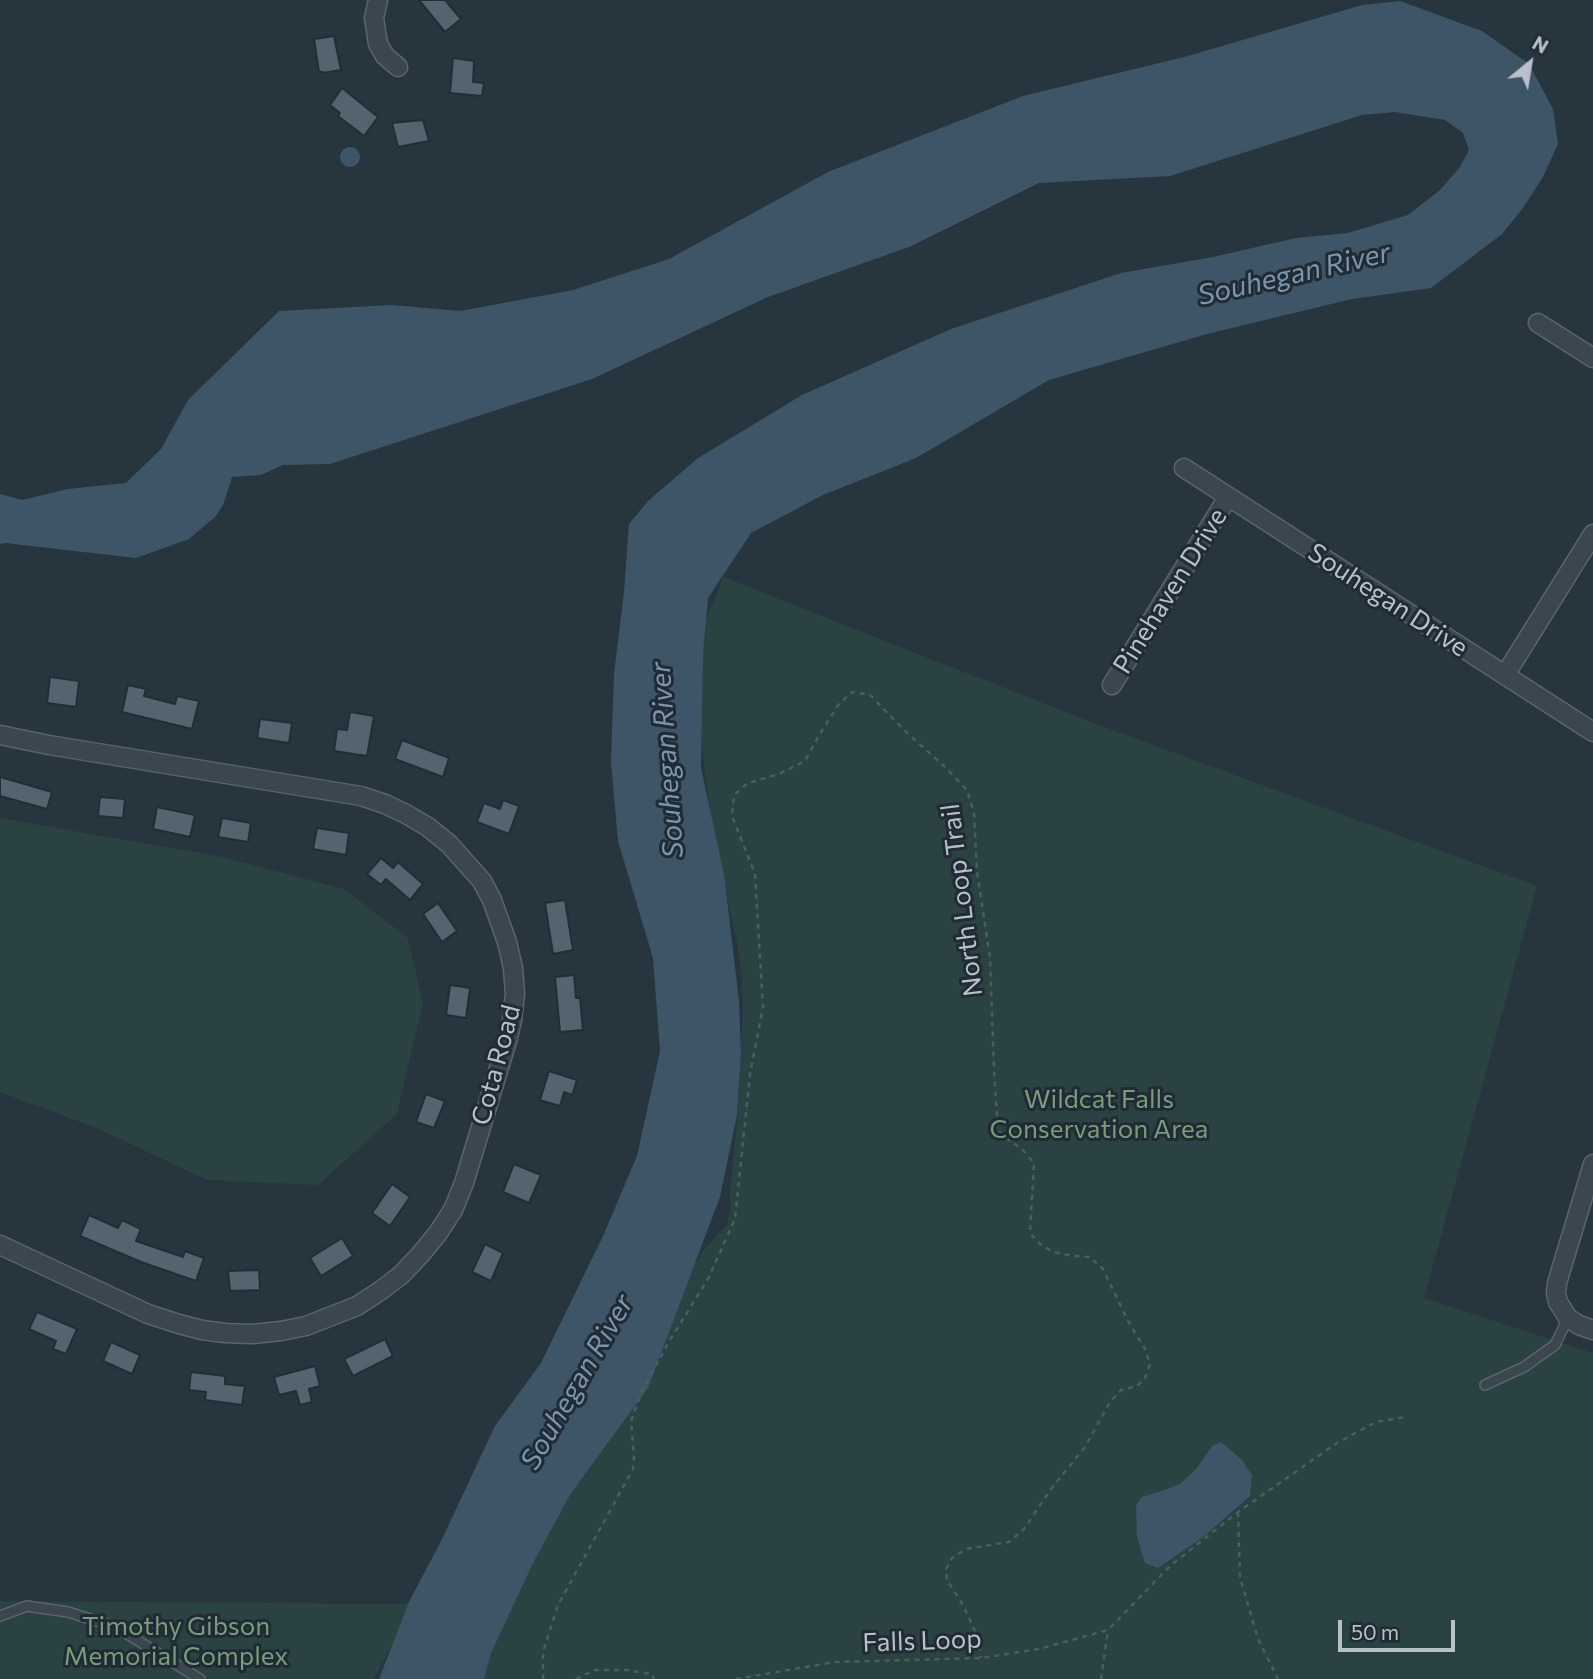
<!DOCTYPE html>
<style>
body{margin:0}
#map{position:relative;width:1593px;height:1679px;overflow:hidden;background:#27353f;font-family:Commissioner,sans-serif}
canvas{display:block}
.north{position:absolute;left:1495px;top:28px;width:70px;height:70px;-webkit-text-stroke:5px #202b35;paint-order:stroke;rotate:30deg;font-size:19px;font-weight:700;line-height:28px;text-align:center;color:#b8c1ca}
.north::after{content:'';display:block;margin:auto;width:24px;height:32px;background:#b8c1ca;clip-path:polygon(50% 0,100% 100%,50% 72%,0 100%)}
.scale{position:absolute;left:1338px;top:1620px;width:117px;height:32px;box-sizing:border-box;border:4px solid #b8c1ca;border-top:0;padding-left:9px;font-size:21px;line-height:24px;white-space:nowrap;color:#b8c1ca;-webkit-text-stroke:5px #202b35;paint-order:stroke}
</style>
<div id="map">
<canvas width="1593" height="1679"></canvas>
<div class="north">N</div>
<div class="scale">50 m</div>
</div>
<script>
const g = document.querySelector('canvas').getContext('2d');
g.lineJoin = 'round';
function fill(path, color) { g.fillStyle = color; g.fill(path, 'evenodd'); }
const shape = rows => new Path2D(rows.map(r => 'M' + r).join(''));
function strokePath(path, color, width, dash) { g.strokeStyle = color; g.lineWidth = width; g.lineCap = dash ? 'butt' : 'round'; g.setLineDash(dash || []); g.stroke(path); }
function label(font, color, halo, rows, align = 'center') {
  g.font = font + ' Commissioner,sans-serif'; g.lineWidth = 6; g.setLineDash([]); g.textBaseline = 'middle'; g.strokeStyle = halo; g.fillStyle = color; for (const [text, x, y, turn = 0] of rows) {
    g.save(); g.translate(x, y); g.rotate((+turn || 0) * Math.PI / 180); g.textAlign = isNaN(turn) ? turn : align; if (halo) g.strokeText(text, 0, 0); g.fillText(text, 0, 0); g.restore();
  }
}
fill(shape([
 [723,577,1096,724,1537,886,1424,1298,1593,1353,1593,1679,482,1679,490,1648,535,1558,562,1490,702,1252,727,1224,730,1210,730,1187,737,1124,743,1009,742,976,737,943,717,851,707,789,695,687,701,633],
 [0,818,222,857,344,889,408,938,423,1003,397,1114,318,1185,207,1180,99,1129,0,1092],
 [0,1601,414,1604,374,1679,0,1679]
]), '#2a4241');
fill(shape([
 [1400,1,1482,31,1529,64,1553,109,1558,144,1543,177,1523,208,1502,234,1431,288,1352,299,1207,334,1049,380,916,458,823,495,751,533,708,598,703,653,701,768,724,874,739,1001,741,1053,737,1115,720,1197,648,1388,571,1493,533,1563,491,1653,484,1679,379,1679,409,1602,442,1539,495,1426,541,1363,603,1236,637,1156,660,1051,653,958,618,841,611,762,614,674,624,592,629,524,648,501,698,458,802,395,951,329,1121,273,1213,257,1296,238,1348,233,1408,215,1440,190,1460,167,1469,150,1463,133,1445,120,1395,112,1362,115,1170,176,1039,183,909,247,768,297,592,379,330,464,283,465,261,475,232,477,223,505,216,516,189,539,136,558,5,543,0,544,0,494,22,500,68,489,126,483,161,449,188,400,279,311,392,305,460,311,573,290,669,259,828,172,1023,96,1188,56,1362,5],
 '340 157a10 10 0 1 1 20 0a10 10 0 1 1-20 0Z',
 [1221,1442,1242,1460,1252,1475,1250,1496,1202,1538,1158,1568,1145,1563,1137,1537,1136,1506,1141,1497,1159,1492,1180,1484,1197,1468,1212,1446]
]), '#3e5567');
const building = shape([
 [419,0,445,0,461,19,445,32,419,0],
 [334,36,341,70,323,73,323,72,319,72,314,39,334,36],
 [453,58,474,61,473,82,484,83,482,96,450,93,453,58],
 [342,88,378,117,364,136,338,116,340,113,330,105,342,88],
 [423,120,429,141,398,147,392,123,423,120],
 [50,677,79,681,76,707,47,703,50,677],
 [128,685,146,689,144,696,175,704,177,696,199,701,192,729,122,712,128,685],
 [350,712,374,716,367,756,334,751,337,729,347,730,350,712],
 [260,719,292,723,289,743,257,738,260,719],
 [402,740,449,758,443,777,395,759,402,740],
 [0,777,52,792,47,809,0,796,0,777],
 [100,797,125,799,123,818,98,816,100,797],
 [503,800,519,806,509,834,477,822,484,803,500,809,503,800],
 [157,807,195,815,190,837,153,829,157,807],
 [222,818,251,823,248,842,218,837,222,818],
 [317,828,349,833,346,855,313,849,317,828],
 [381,858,393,868,398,862,423,884,410,900,386,879,381,885,367,874,381,858],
 [565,900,573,950,553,954,545,903,565,900],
 [438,903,457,931,442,942,423,914,438,903],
 [574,975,576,998,580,998,583,1030,560,1032,555,977,574,975],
 [450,985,470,988,466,1018,446,1015,450,985],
 [549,1071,577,1080,572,1095,564,1092,560,1106,540,1100,549,1071],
 [426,1094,445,1101,434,1128,416,1122,426,1094],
 [514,1164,541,1175,529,1203,503,1192,514,1164],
 [392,1184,410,1197,390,1226,372,1213,392,1184],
 [89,1215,118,1228,122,1220,141,1229,136,1241,183,1257,185,1251,204,1258,196,1281,141,1262,80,1236,89,1215],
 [342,1238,353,1256,321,1276,310,1258,342,1238],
 [485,1244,503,1253,491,1281,472,1272,485,1244],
 [259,1270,260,1290,230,1291,228,1271,259,1270],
 [37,1312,77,1329,66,1354,53,1349,56,1341,29,1329,37,1312],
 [385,1339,393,1356,353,1376,344,1359,385,1339],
 [111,1342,140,1355,132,1374,103,1361,111,1342],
 [315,1366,320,1386,309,1389,312,1402,300,1405,296,1391,279,1395,274,1377,315,1366],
 [191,1372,225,1376,225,1384,245,1386,242,1405,205,1400,206,1392,189,1390,191,1372]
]);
fill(building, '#55636f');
strokePath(building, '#222d37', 2);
const service = shape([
 [1485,1385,1524,1367,1555,1345,1568,1318],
 [0,1616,27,1606,68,1612,116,1627,200,1679]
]);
const minor = shape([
 [378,0,374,18,378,44,385,56,398,67],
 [1538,323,1593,358],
 [1184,468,1593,732],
 [1505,675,1593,534],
 [1112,685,1228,497],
 [0,735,49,745,361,796,385,804,406,814,428,827,449,844,482,881,492,900,507,942,513,968,515,994,512,1020,508,1038,464,1183,453,1210,438,1233,420,1255,401,1275,380,1291,357,1306,306,1326,281,1331,253,1334,225,1333,202,1330,179,1324,148,1314,0,1245],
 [1593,1164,1557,1283,1556,1293,1558,1302,1568,1318,1579,1325,1593,1330]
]);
strokePath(service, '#59646d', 12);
strokePath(minor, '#59646d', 21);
strokePath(shape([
 [1238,1512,1240,1577,1258,1639,1278,1679],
 [543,1679,543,1652,558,1605,633,1469,634,1457,631,1421,642,1391,670,1340,708,1279,735,1219,750,1074,763,1007,755,874,732,816,734,795,748,783,779,774,805,761,818,737,839,704,852,692,870,695,906,732,944,766,967,790,974,814,977,872,990,957,994,1070,998,1130,1003,1136,1022,1149,1034,1163,1030,1233,1040,1244,1053,1252,1073,1256,1090,1257,1103,1269,1128,1321,1145,1349,1150,1364,1145,1378,1137,1386,1121,1390,1110,1402,1085,1447,1051,1489,1024,1529,1009,1542,966,1549,952,1558,946,1569,947,1580,963,1605,978,1638,981,1658],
 [576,1679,595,1670,626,1670,652,1674,654,1679],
 [736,1679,835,1662,981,1658,1039,1649,1108,1630,1170,1566,1238,1512,1337,1443,1376,1422,1405,1417],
 [1101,1679,1108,1630]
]), '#495e5e', 2.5, [5, 5]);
strokePath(service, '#3b464f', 9);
strokePath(minor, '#3b464f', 18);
label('26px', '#b8c1ca', '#202b35', [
 ["Pinehaven Drive",1170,591,-58],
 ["Souhegan Drive",1388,600,33],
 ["North Loop Trail",962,900,-97],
 ["Cota Road",496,1065,-75],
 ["Falls Loop",922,1641,-2]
]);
label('26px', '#779e7b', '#202b35', [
 ["Wildcat Falls",1099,1099],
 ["Conservation Area",1099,1129],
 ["Timothy Gibson",176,1626],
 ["Memorial Complex",176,1656]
]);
label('italic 28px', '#7a96ab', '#202b35', [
 ["Souhegan River",1294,274,-13],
 ["Souhegan River",667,760,-94],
 ["Souhegan River",577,1382,-60]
]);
</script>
